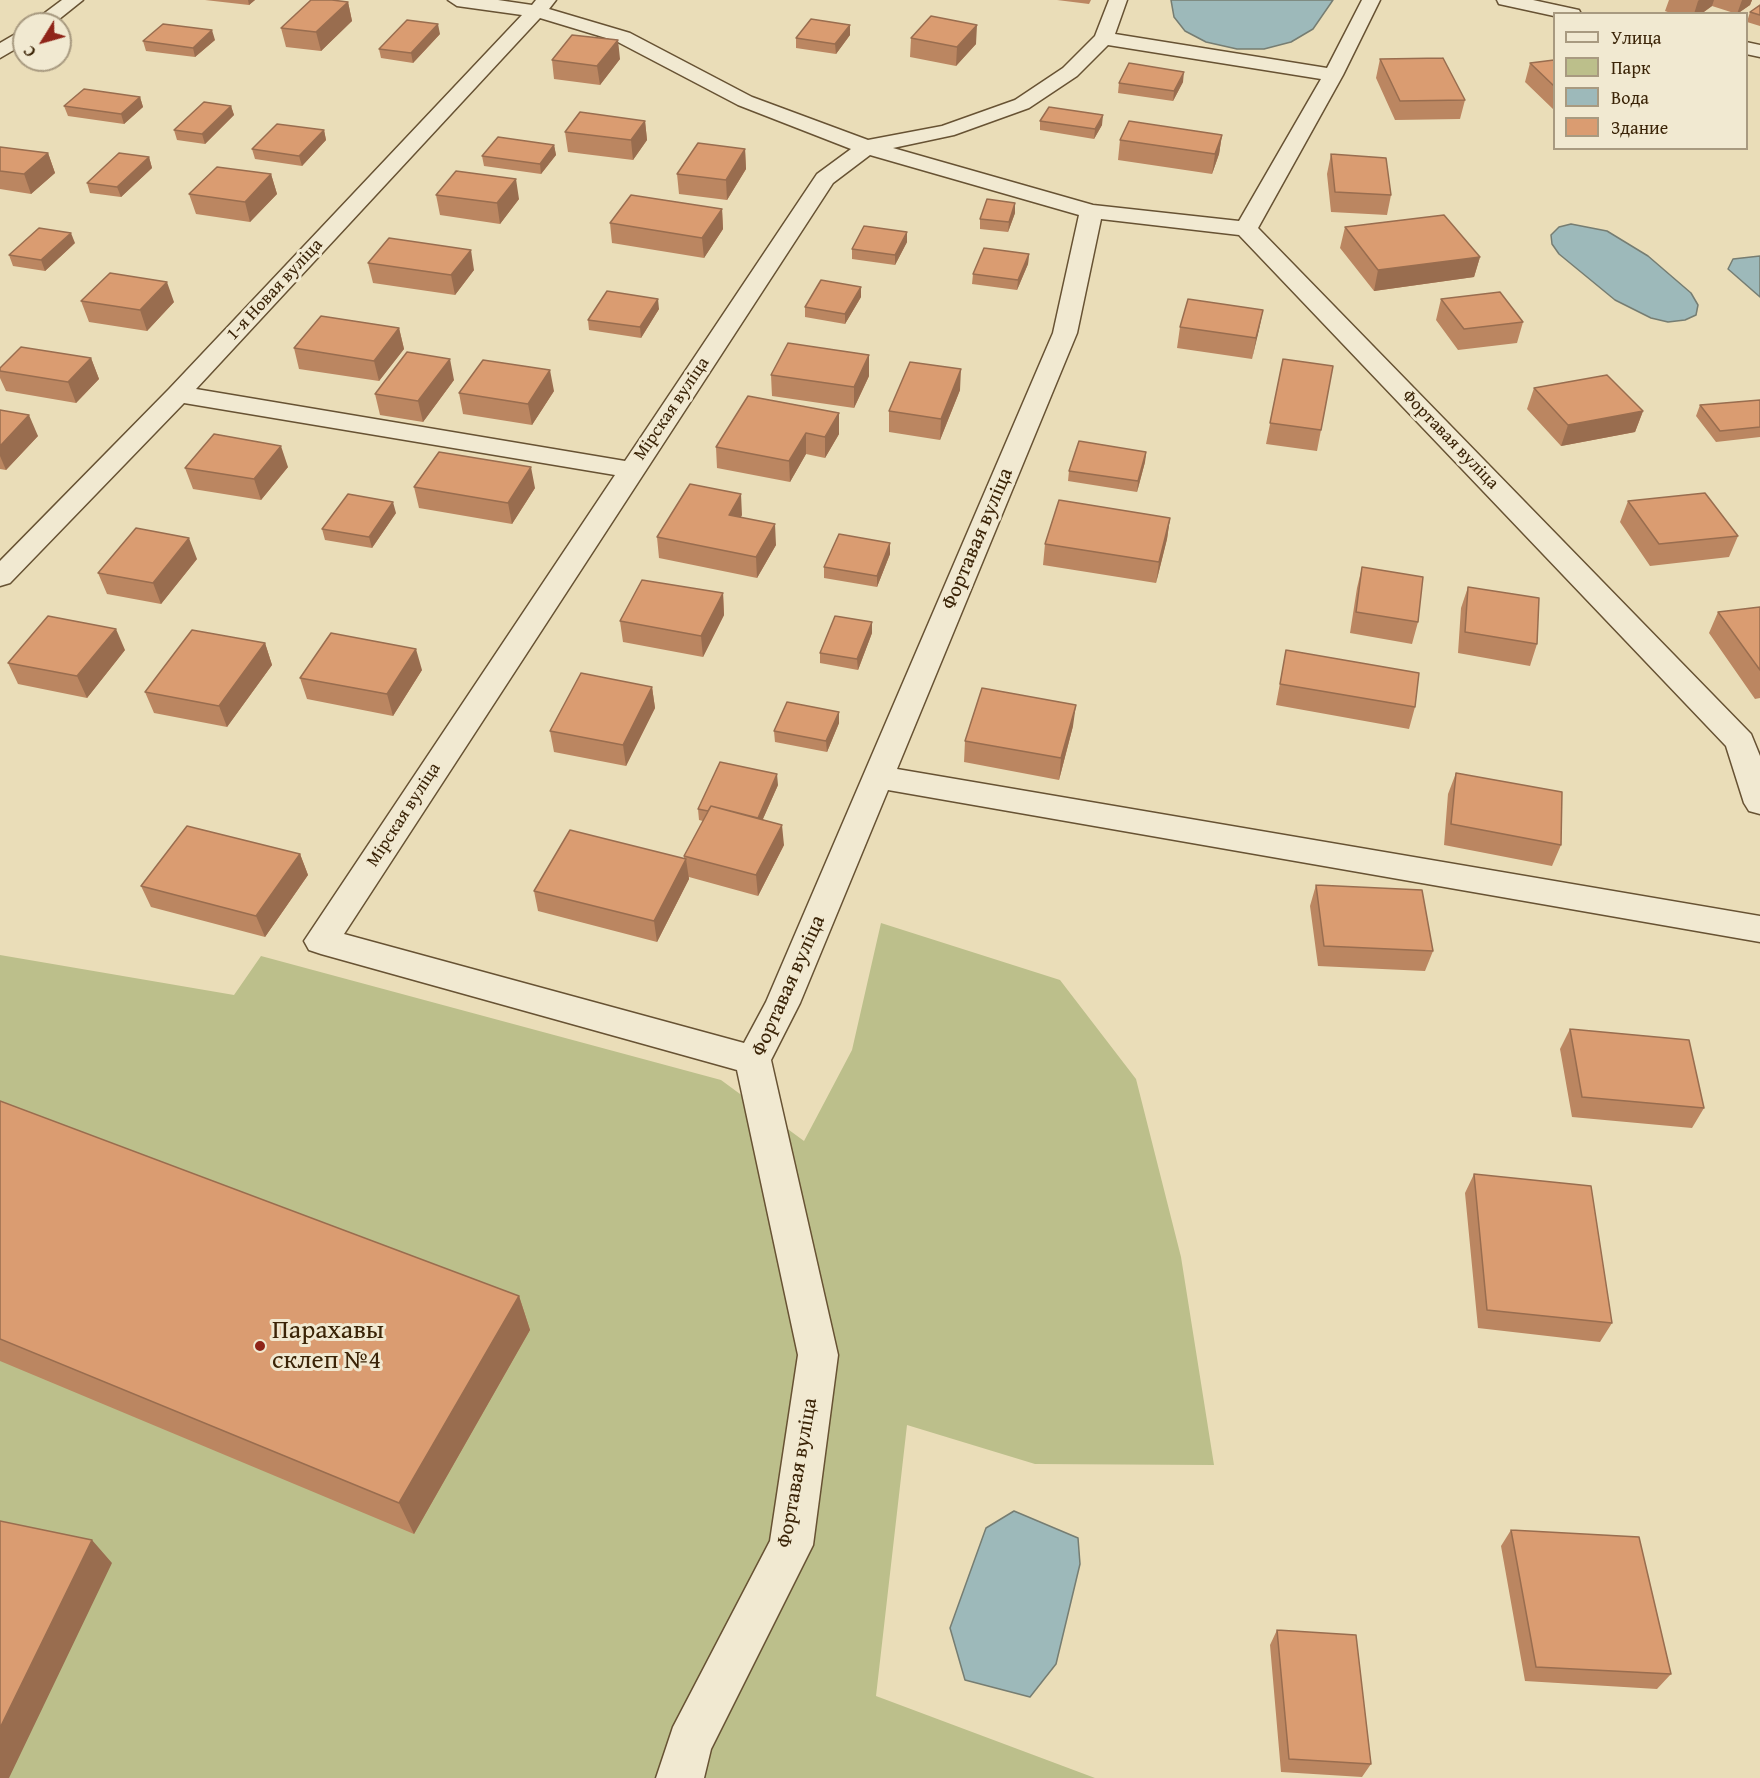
<!DOCTYPE html>
<meta charset="utf-8">
<style>
body{margin:0}
#map{position:relative;width:1760px;height:1778px;overflow:hidden;background:#eaddb8;font-family:"Gentium Book Plus",serif}
canvas{display:block}
.legend{position:absolute;left:1553px;top:12px;width:195px;height:138px;box-sizing:border-box;background:#f1e9d1;border:2px solid #a89a80;margin:0;padding:8px 10px;list-style:none;font-size:18px;color:#3b2407}
.legend li{display:flex;align-items:center;gap:12px;height:30px}
.legend b{width:30px;border:2px solid #a89a80}
.north{position:absolute;left:12px;top:12px;width:60px;height:60px;box-sizing:border-box;background:#f1e9d1;border:2px solid #a89a80;border-radius:50%;rotate:233deg;font-size:16px;font-weight:700;line-height:24px;text-align:center;color:#3b2407}
.north::after{content:'';display:block;margin:auto;width:21px;height:27px;background:#8f2418;clip-path:polygon(50% 0,100% 100%,50% 72%,0 100%)}
</style>
<div id="map">
<canvas width="1760" height="1778"></canvas>
<ul class="legend">
<li><b style="height:8px;background:#f1e9d1"></b>Улица</li>
<li><b style="height:16px;background:#bcbf8b"></b>Парк</li>
<li><b style="height:16px;background:#9db9ba"></b>Вода</li>
<li><b style="height:16px;background:#da9c71"></b>Здание</li>
</ul>
<div class="north">С</div>
</div>
<script>
const g = document.querySelector('canvas').getContext('2d');
g.lineJoin = 'round';
function fill(path, color) { g.fillStyle = color; g.fill(path, 'evenodd'); }
const shape = rows => new Path2D(rows.map(r => 'M' + r).join(''));
function strokePath(path, color, width, dash) { g.strokeStyle = color; g.lineWidth = width; g.lineCap = dash ? 'butt' : 'round'; g.setLineDash(dash || []); g.stroke(path); }
function label(font, color, halo, rows, align = 'center') {
  g.font = font + ' "Gentium Book Plus",serif'; g.lineWidth = 6; g.setLineDash([]); g.textBaseline = 'middle'; g.strokeStyle = halo; g.fillStyle = color; for (const [text, x, y, turn = 0] of rows) {
    g.save(); g.translate(x, y); g.rotate((+turn || 0) * Math.PI / 180); g.textAlign = isNaN(turn) ? turn : align; if (halo) g.strokeText(text, 0, 0); g.fillText(text, 0, 0); g.restore();
  }
}
fill(shape([
 [881,923,1060,980,1136,1079,1181,1257,1214,1465,1035,1464,907,1425,876,1696,1095,1778,0,1778,0,955,234,995,261,956,721,1080,804,1141,852,1050]
]), '#bcbf8b');
const water = shape([
 [1171,0,1333,0,1313,29,1291,42,1264,49,1237,49,1206,42,1185,31,1174,17,1171,0],
 [1571,224,1607,231,1648,256,1691,293,1698,305,1696,315,1685,320,1668,322,1651,318,1615,300,1559,254,1552,244,1551,235,1559,227,1571,224],
 [1760,256,1760,297,1728,269,1733,259,1760,256],
 [1014,1511,1078,1538,1080,1564,1056,1664,1030,1697,965,1680,950,1628,986,1528,1014,1511]
]);
fill(water, '#9db9ba');
strokePath(water, '#767d72', 1.5);
const minor = shape([
 [62,0,83,0,53,24,30,24,62,0],
 [448,0,498,0,532,5,536,0,556,0,549,9,630,33,752,97,868,140,942,126,1015,100,1063,68,1095,36,1109,0,1127,0,1115,34,1327,68,1362,0,1380,0,1343,75,1258,228,1751,734,1760,756,1760,814,1749,811,1744,803,1726,746,1239,235,1101,219,1077,333,897,769,1760,916,1760,942,888,790,800,1003,771,1060,838,1355,813,1545,711,1749,704,1778,656,1778,673,1727,770,1541,798,1355,737,1070,321,954,309,950,304,941,615,475,184,403,10,583,0,586,0,561,169,389,522,15,457,6,448,0],
 [540,18,616,41,738,105,851,149,817,174,625,461,196,389,540,18],
 [1108,45,1321,79,1239,221,1093,205,893,148,954,135,1029,108,1077,76,1108,45],
 [870,155,1079,215,1053,333,766,1002,744,1043,344,934,833,183,870,155],
 [1497,0,1533,0,1579,10,1581,14,1554,14,1554,16,1499,4,1497,0],
 [24,29,24,44,0,58,0,43,24,29],
 [1746,42,1760,45,1760,57,1746,54,1746,42]
]);
strokePath(minor, '#675233', 3);
fill(minor, '#f1e9d1');
fill(shape([
 [205,0,255,0,249,5],
 [1057,0,1091,0,1089,4],
 [1669,0,1752,0,1750,5,1737,14,1712,6,1701,14,1673,14,1665,11],
 [348,2,352,21,321,51,286,47,281,28],
 [1760,5,1760,26,1747,22,1750,12],
 [440,34,413,63,381,58,379,49],
 [850,35,836,54,796,48,796,38],
 [911,38,976,44,956,66,910,57],
 [215,40,195,57,146,51,143,41],
 [620,59,600,85,554,79,552,60],
 [1380,59,1465,100,1460,119,1395,120,1376,78],
 [1554,60,1554,110,1525,82,1530,63],
 [1183,82,1173,101,1118,93,1119,83],
 [140,97,143,107,124,124,68,116,64,106],
 [231,106,234,115,205,144,177,140,174,130],
 [645,121,647,140,633,160,568,152,565,132],
 [1040,121,1102,125,1094,139,1040,130],
 [324,130,326,140,302,166,255,159,252,149],
 [1222,135,1219,154,1212,174,1118,160,1120,140],
 [554,145,556,155,541,174,484,166,482,156],
 [0,147,48,153,55,173,31,194,0,189],
 [745,149,746,169,727,200,679,194,677,174],
 [1331,154,1391,195,1387,215,1331,212,1327,174],
 [149,157,152,168,121,197,90,193,87,183],
 [271,174,277,194,250,222,196,214,189,194],
 [436,195,519,199,500,224,440,215],
 [722,209,723,229,704,258,612,243,610,223],
 [1015,213,1008,232,980,229,980,219],
 [1345,227,1480,257,1474,277,1374,291,1340,248],
 [907,242,895,265,852,259,852,249],
 [75,243,45,271,13,266,9,255],
 [1029,254,1028,264,1017,290,972,284,973,274],
 [368,263,474,270,455,295,373,283],
 [861,297,845,324,805,317,805,307],
 [1441,299,1523,322,1517,343,1458,350,1436,320],
 [81,301,174,302,147,331,89,322],
 [659,309,641,338,589,330,588,320],
 [1263,310,1252,359,1177,348,1180,327],
 [399,328,404,349,379,381,299,369,294,348],
 [91,358,99,379,76,403,6,391,0,378,0,368],
 [1283,359,1321,430,1317,451,1266,444],
 [771,375,869,376,854,408,772,396],
 [454,380,423,422,380,415,375,394],
 [1534,388,1643,411,1635,432,1561,446,1527,409],
 [960,390,940,440,889,432,889,411],
 [554,391,532,425,463,414,459,393],
 [748,396,839,434,825,458,806,454,790,482,717,468,716,447],
 [1760,400,1760,437,1716,442,1696,416,1700,405],
 [0,410,38,436,6,470,0,469],
 [1146,452,1145,462,1137,492,1068,481,1069,471],
 [288,467,261,500,193,489,185,468],
 [414,487,535,488,512,524,419,508],
 [1628,501,1738,536,1729,557,1650,566,1620,522],
 [396,513,372,548,325,540,322,529],
 [742,515,741,517,776,545,757,578,659,558,657,537],
 [1170,518,1167,539,1156,583,1043,565,1045,544],
 [890,554,877,587,824,578,824,567],
 [197,559,161,604,107,594,98,573],
 [1362,567,1418,622,1412,644,1350,633,1357,588],
 [1468,587,1537,644,1530,666,1458,653,1461,608],
 [723,593,724,615,703,657,623,642,620,621],
 [1760,607,1760,698,1755,699,1709,633,1718,612],
 [872,622,872,633,858,670,820,663,820,653],
 [265,643,272,665,227,727,154,713,145,692],
 [125,650,87,698,18,684,8,663],
 [1286,650,1415,707,1409,729,1276,705],
 [422,670,393,716,307,699,300,678],
 [652,687,655,708,626,766,554,752,550,731],
 [839,712,839,723,827,752,775,742,774,731],
 [1073,726,1059,780,964,762,965,741],
 [1456,773,1561,845,1552,866,1444,845,1448,794],
 [778,785,763,819,784,845,758,896,689,877,689,879,657,942,538,911,534,891,684,858,684,856,703,821,699,820,698,809],
 [300,854,308,875,265,937,151,907,141,886],
 [1316,885,1433,951,1425,971,1318,966,1310,906],
 [1570,1029,1704,1108,1692,1128,1572,1117,1560,1049],
 [0,1101,519,1296,530,1330,414,1534,0,1361],
 [1474,1174,1612,1323,1600,1342,1478,1328,1465,1193],
 [1511,1530,1671,1674,1657,1689,1525,1681,1501,1546],
 [1277,1630,1371,1764,1362,1777,1281,1772,1270,1645]
]), '#bb8661');
fill(shape([
 [248,0,255,0,249,5],
 [1699,0,1714,0,1712,6,1701,14,1694,14,1698,1],
 [1742,0,1752,0,1750,5,1737,14],
 [348,2,352,21,321,51,316,32],
 [438,24,440,34,413,63,411,53],
 [850,25,850,35,836,54,835,44],
 [977,25,976,44,956,66,957,47],
 [212,30,215,40,195,57,193,48],
 [618,40,620,59,600,85,597,66],
 [1184,72,1183,82,1173,101,1174,91],
 [140,97,143,107,124,124,121,114],
 [231,106,234,115,205,144,202,134],
 [1103,115,1102,125,1094,139,1095,129],
 [645,121,647,140,633,160,631,140],
 [324,130,326,140,302,166,299,156],
 [1222,135,1219,154,1212,174,1215,154],
 [554,145,556,155,541,174,540,164],
 [745,149,746,169,727,200,726,180],
 [48,153,55,173,31,194,24,174],
 [149,157,152,168,121,197,117,187],
 [271,174,277,194,250,222,245,202],
 [516,179,519,199,500,224,497,203],
 [1015,203,1015,213,1008,232,1009,222],
 [722,209,723,229,704,258,702,238],
 [907,232,907,242,895,265,895,255],
 [71,233,75,243,45,271,41,260],
 [471,250,474,270,455,295,451,275],
 [1029,254,1028,264,1017,290,1018,280],
 [1480,257,1474,277,1374,291,1378,270],
 [167,282,174,302,147,331,140,310],
 [861,287,861,297,845,324,845,314],
 [658,299,659,309,641,338,640,327],
 [1263,310,1259,330,1252,359,1256,338],
 [399,328,404,349,379,381,374,361],
 [869,355,869,376,854,408,854,387],
 [91,358,99,379,76,403,68,382],
 [450,359,454,380,423,422,418,401],
 [961,369,960,390,940,440,941,419],
 [550,370,554,391,532,425,528,404],
 [1643,411,1635,432,1561,446,1568,425],
 [839,413,839,434,825,458,825,437],
 [29,415,38,436,6,470,0,456,0,446],
 [806,433,806,454,790,482,789,461],
 [281,446,288,467,261,500,254,479],
 [1146,452,1145,462,1137,492,1138,481],
 [531,467,535,488,512,524,508,503],
 [741,494,742,515,730,536,729,515],
 [393,502,396,513,372,548,369,537],
 [1170,518,1167,539,1156,583,1159,562],
 [775,524,776,545,757,578,756,557],
 [189,538,197,559,161,604,153,583],
 [890,543,890,554,877,587,877,576],
 [723,593,724,615,703,657,701,636],
 [872,622,872,633,858,670,857,659],
 [116,629,125,650,87,698,77,676],
 [265,643,272,665,227,727,219,706],
 [416,649,422,670,393,716,387,694],
 [652,687,655,708,626,766,623,745],
 [1076,705,1073,726,1059,780,1061,758],
 [839,712,839,723,827,752,826,741],
 [777,774,778,785,757,832,757,821],
 [782,825,784,845,758,896,756,875],
 [300,854,308,875,265,937,256,916],
 [686,859,689,879,657,942,654,921],
 [519,1296,530,1330,414,1534,399,1503],
 [92,1540,112,1563,9,1778,0,1778,0,1728]
]), '#996d4f');
const building = shape([
 [311,0,332,0,348,2,316,32,281,28,311,0],
 [1760,5,1760,15,1750,12,1760,5],
 [931,16,977,25,957,47,911,38,931,16],
 [811,19,850,25,835,44,796,38,811,19],
 [407,20,438,24,411,53,379,49,407,20],
 [163,24,212,30,193,48,143,41,163,24],
 [572,35,618,40,597,66,552,60,572,35],
 [1443,58,1465,100,1400,101,1380,59,1443,58],
 [1554,60,1554,86,1530,63,1554,60],
 [1129,63,1184,72,1174,91,1119,83,1129,63],
 [84,89,140,97,121,114,64,106,84,89],
 [204,102,231,106,202,134,174,130,204,102],
 [1049,107,1103,115,1095,129,1040,121,1049,107],
 [580,112,645,121,631,140,565,132,580,112],
 [1129,121,1222,135,1215,154,1120,140,1129,121],
 [277,124,324,130,299,156,252,149,277,124],
 [498,137,554,145,540,164,482,156,498,137],
 [698,143,745,149,726,180,677,174,698,143],
 [0,147,48,153,24,174,0,171,0,147],
 [119,153,149,157,117,187,87,183,119,153],
 [1331,154,1386,158,1391,195,1335,192,1331,154],
 [217,167,271,174,245,202,189,194,217,167],
 [456,171,516,179,497,203,436,195,456,171],
 [631,195,722,209,702,238,610,223,631,195],
 [987,199,1015,203,1009,222,980,219,987,199],
 [1444,215,1480,257,1378,270,1345,227,1444,215],
 [864,226,907,232,895,255,852,249,864,226],
 [39,228,71,233,41,260,9,255,39,228],
 [389,238,471,250,451,275,368,263,389,238],
 [984,248,1029,254,1018,280,973,274,984,248],
 [110,273,167,282,140,310,81,301,110,273],
 [821,280,861,287,845,314,805,307,821,280],
 [607,291,658,299,640,327,588,320,607,291],
 [1500,292,1523,322,1464,329,1441,299,1500,292],
 [1188,299,1263,310,1256,338,1180,327,1188,299],
 [321,316,399,328,374,361,294,348,321,316],
 [788,343,869,355,854,387,771,375,788,343],
 [21,347,91,358,68,382,0,371,0,368,21,347],
 [407,352,450,359,418,401,375,394,407,352],
 [1283,359,1333,366,1321,430,1270,423,1283,359],
 [483,360,550,370,528,404,459,393,483,360],
 [910,362,961,369,941,419,889,411,910,362],
 [1607,375,1643,411,1568,425,1534,388,1607,375],
 [748,396,839,413,825,437,806,433,789,461,716,447,748,396],
 [1760,400,1760,427,1720,431,1700,405,1760,400],
 [0,410,29,415,0,446,0,410],
 [214,434,281,446,254,479,185,468,214,434],
 [1079,441,1146,452,1138,481,1069,471,1079,441],
 [439,452,531,467,508,503,414,487,439,452],
 [690,484,741,494,729,515,775,524,756,557,657,537,690,484],
 [1705,493,1738,536,1659,544,1628,501,1705,493],
 [348,494,393,502,369,537,322,529,348,494],
 [1059,500,1170,518,1159,562,1045,544,1059,500],
 [136,528,189,538,153,583,98,573,136,528],
 [839,534,890,543,877,576,824,567,839,534],
 [1362,567,1423,577,1418,622,1356,612,1362,567],
 [642,580,723,593,701,636,620,621,642,580],
 [1468,587,1539,598,1537,644,1465,632,1468,587],
 [1760,607,1760,670,1718,612,1760,607],
 [48,616,116,629,77,676,8,663,48,616],
 [835,616,872,622,857,659,820,653,835,616],
 [192,630,265,643,219,706,145,692,192,630],
 [331,633,416,649,387,694,300,678,331,633],
 [1286,650,1419,673,1415,707,1280,684,1286,650],
 [581,673,652,687,623,745,550,731,581,673],
 [982,688,1076,705,1061,758,965,741,982,688],
 [787,702,839,712,826,741,774,731,787,702],
 [720,762,777,774,758,818,711,806,708,811,698,809,720,762],
 [1456,773,1562,792,1561,845,1451,824,1456,773],
 [711,806,782,825,756,875,684,856,711,806],
 [187,826,300,854,256,916,141,886,187,826],
 [570,830,686,859,654,921,534,891,570,830],
 [1316,885,1422,890,1433,951,1324,946,1316,885],
 [1570,1029,1689,1040,1704,1108,1582,1097,1570,1029],
 [0,1101,519,1296,399,1503,0,1339,0,1101],
 [1474,1174,1591,1186,1612,1323,1487,1310,1474,1174],
 [0,1521,92,1540,0,1728,0,1521],
 [1511,1530,1639,1537,1671,1674,1536,1667,1511,1530],
 [1277,1630,1356,1635,1371,1764,1289,1759,1277,1630]
]);
fill(building, '#da9c71');
strokePath(building, '#996d4f', 1.5);
for (const [x, y, r, color] of [
 [260,1346,6,"#8f2418"]
]) { const dot = new Path2D(); dot.arc(x, y, r, 0, 2 * Math.PI); g.fillStyle = color; g.fill(dot); strokePath(dot, '#f1e9d1', 2); }
label('18px', '#3b2407', '#f1e9d1', [
 ["1-я Новая вуліца",275,290,-47],
 ["Мірская вуліца",672,409,-56],
 ["Фортавая вуліца",1450,440,46],
 ["Мірская вуліца",404,815,-57]
]);
label('21px', '#3b2407', '#f1e9d1', [
 ["Фортавая вуліца",978,539,-67],
 ["Фортавая вуліца",789,986,-66],
 ["Фортавая вуліца",798,1473,-80]
]);
label('26px', '#3b2407', '#f1e9d1', [
 ["Парахавы",272,1331],
 ["склеп №4",272,1361]
], 'left');
</script>
